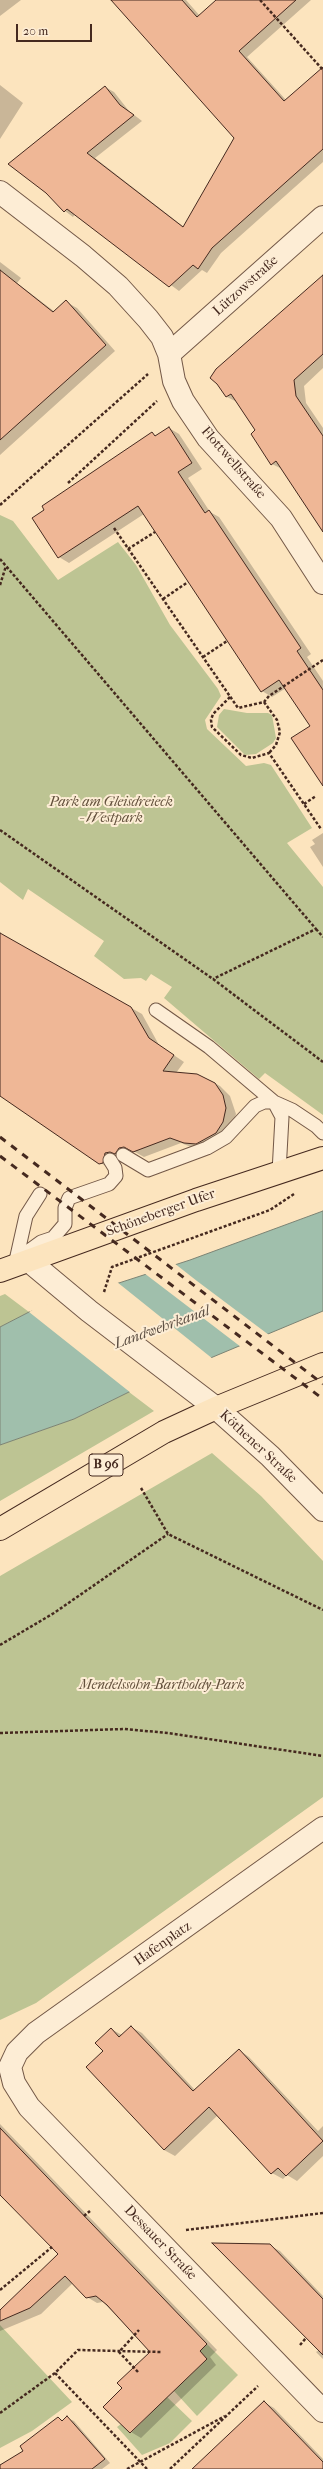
<!DOCTYPE html>
<meta charset="utf-8">
<style>
body{margin:0}
#map{position:relative;width:323px;height:2469px;overflow:hidden;background:#fce4be;font-family:"IM FELL French Canon",serif}
canvas{display:block}
.scale{position:absolute;left:16px;top:24px;width:76px;height:18px;box-sizing:border-box;border:2px solid #45291f;border-top:0;padding-left:5px;font-size:12px;line-height:14px;white-space:nowrap;color:#45291f;-webkit-text-stroke:3px #fdedd5;paint-order:stroke}
</style>
<div id="map">
<canvas width="323" height="2469"></canvas>
<div class="scale">20 m</div>
</div>
<script>
const g = document.querySelector('canvas').getContext('2d');
g.lineJoin = 'round';
function fill(path, color) { g.fillStyle = color; g.fill(path, 'evenodd'); }
const shape = rows => new Path2D(rows.map(r => 'M' + r).join(''));
function strokePath(path, color, width, dash) { g.strokeStyle = color; g.lineWidth = width; g.lineCap = dash ? 'butt' : 'round'; g.setLineDash(dash || []); g.stroke(path); }
function label(font, color, halo, rows, align = 'center') {
  g.font = font + ' "IM FELL French Canon",serif'; g.lineWidth = 4; g.setLineDash([]); g.textBaseline = 'middle'; g.strokeStyle = halo; g.fillStyle = color; for (const [text, x, y, turn = 0] of rows) {
    g.save(); g.translate(x, y); g.rotate((+turn || 0) * Math.PI / 180); g.textAlign = isNaN(turn) ? turn : align; if (halo) g.strokeText(text, 0, 0); g.fillText(text, 0, 0); g.restore();
  }
}
fill(shape([
 [0,515,13,521,58,580,118,542,136,565,170,625,218,689,221,696,205,720,207,729,246,766,264,763,271,765,312,828,287,843,323,887,323,1115,265,1073,259,1079,164,998,172,987,151,974,146,981,141,978,124,979,94,956,104,941,28,889,23,900,0,882],
 [224,709,247,713,268,713,272,715,276,738,273,743,256,754,245,755,217,727,219,715],
 [5,1294,29,1312,0,1327,0,1296],
 [129,1392,154,1411,0,1501,0,1445,74,1419],
 [212,1453,261,1496,323,1561,323,1797,36,2003,0,2020,0,1576],
 [0,2325,72,2402,32,2431,0,2448],
 [207,2344,238,2375,197,2416,174,2391,207,2359,200,2351],
 [167,2397,192,2421,170,2443,142,2455,117,2427,121,2424,131,2433]
]), '#bdc493');
const water = shape([
 [323,1211,323,1311,129,1392,74,1419,0,1445,0,1327,29,1312,190,1260,323,1211]
]);
fill(water, '#a0bfac');
strokePath(water, '#7c8374', 1);
fill(shape([
 [174,1263,197,1281,269,1335,241,1347,144,1273],
 [117,1282,213,1359,131,1393,29,1312,34,1309]
]), '#fce4be');
fill(shape([
 [0,0,21,0,0,16],
 [112,0,186,0,200,16,218,0,311,0,247,57,286,100,323,68,323,162,221,253,207,273,202,270,179,291,75,214,73,217,65,211,47,192,105,87,114,92,129,111,142,121,95,158,184,227,235,138],
 [0,85,23,103,0,139],
 [0,262,21,278,17,283,55,312,66,302,77,308,115,351,0,455],
 [323,280,323,368,304,386,306,403,323,428,323,528,282,469,272,464,257,431,237,402,227,397],
 [169,428,179,434,202,469,188,478,210,512,219,517,311,654,307,657,323,681,323,784,311,726,286,688,272,697,262,691,144,514,69,563,59,557,152,434,157,436],
 [323,833,323,867,310,847,315,844,312,840],
 [0,934,142,1014,159,1045,184,1062,176,1073,197,1075,209,1080,220,1086,230,1096,236,1114,230,1134,196,1149,181,1143,144,1157,135,1152,130,1153,116,1159,110,1169,0,1095],
 [131,2027,142,2033,195,2090,239,2050,249,2057,318,2131,323,2126,323,2156,297,2181,287,2175,283,2179,272,2173,218,2115,175,2156,164,2150,105,2051,111,2029,122,2035],
 [0,2124,217,2350,210,2357,216,2365,141,2438,131,2432,104,2407,123,2388,151,2352,103,2302,97,2303,87,2297,73,2283,41,2314,0,2331,0,2313,60,2254,0,2191],
 [269,2245,280,2251,323,2296,323,2359,316,2352,319,2350],
 [264,2402,274,2408,323,2459,323,2469,206,2469],
 [58,2418,64,2421,67,2418,74,2421,110,2463,102,2469,0,2469,0,2465,24,2451]
]), '#0003');
const building = shape([
 [111,0,182,0,197,17,216,0,296,0,239,51,284,101,323,67,323,149,212,248,198,269,193,265,169,287,67,209,64,212,46,193,8,164,105,86,120,105,134,115,87,153,183,227,234,138,111,0],
 [0,270,53,312,66,300,106,345,0,440,0,270],
 [323,275,323,354,294,380,296,396,323,436,323,532,276,461,271,465,251,434,255,430,231,394,226,397,217,384,210,378,216,369,323,275],
 [169,427,192,463,178,472,205,513,209,510,301,648,297,651,323,690,323,786,291,738,310,726,279,680,261,692,138,506,58,558,32,518,44,510,42,506,152,432,155,436,169,427],
 [0,933,131,1007,149,1038,174,1055,163,1071,197,1074,215,1083,223,1095,226,1108,223,1122,216,1133,196,1144,184,1143,170,1138,133,1152,124,1147,119,1148,115,1154,110,1152,105,1153,103,1163,99,1164,0,1096,0,933],
 [131,2026,193,2091,239,2049,323,2141,286,2176,278,2168,271,2174,209,2107,164,2150,86,2067,103,2051,95,2043,111,2028,119,2037,131,2026],
 [0,2128,207,2344,200,2351,207,2359,130,2433,103,2407,122,2388,117,2383,150,2352,107,2305,96,2296,86,2298,65,2276,30,2308,0,2321,0,2310,58,2254,0,2195,0,2128],
 [212,2243,270,2244,323,2299,323,2355,212,2243],
 [264,2401,323,2462,323,2469,192,2469,264,2401],
 [67,2416,105,2459,92,2469,0,2469,0,2465,23,2451,20,2446,58,2417,62,2421,67,2416]
]);
fill(building, '#efb796');
strokePath(building, '#45291f', 1);
const lane = shape([
 [156,1010,209,1047,274,1102,292,1110,316,1126,323,1133],
 [274,1102,282,1117,279,1172],
 [123,1155,148,1170,207,1148,226,1137,255,1106,264,1102,274,1102],
 [29,1261,30,1250,41,1242,53,1238,65,1224,65,1208,69,1198,109,1184,116,1176,115,1168,110,1160],
 [15,1265,26,1216,40,1194]
]);
const street = shape([
 [0,192,83,256,118,286,148,319,162,337,169,354,174,381,183,401,208,438,281,518,323,583],
 [169,354,323,217],
 [29,1261,89,1311,216,1408,270,1456,323,1510],
 [323,1828,36,2033,17,2052,10,2067,14,2083,29,2107,323,2411]
]);
const primary = shape([
 [0,1271,196,1200,323,1158],
 [0,1529,164,1432,216,1408,323,1364]
]);
strokePath(lane, '#735847', 15);
strokePath(street, '#735847', 24);
strokePath(primary, '#45291f', 24);
strokePath(shape([
 [260,0,323,70],
 [68,483,157,401],
 [0,505,148,374],
 [114,528,238,708,264,702,269,696,323,660],
 [128,549,155,532],
 [0,559,316,929,213,979],
 [0,585,6,566],
 [163,599,188,582],
 [203,657,227,641],
 [230,697,213,714,211,720,212,727,241,755,252,758,269,753,321,829],
 [264,702,277,720,280,732,276,745,269,753],
 [304,804,316,796],
 [0,830,213,979,323,1062],
 [316,929,323,937],
 [104,1292,112,1267,270,1210,294,1194],
 [141,1488,168,1534,323,1610],
 [0,1645,54,1613,168,1534],
 [0,1733,124,1729,168,1733,323,1756],
 [84,2216,90,2211],
 [186,2230,323,2213],
 [0,2290,52,2247],
 [300,2345,306,2338],
 [138,2372,119,2352,139,2330],
 [55,2373,147,2469],
 [0,2413,55,2373,78,2350,161,2352],
 [127,2469,225,2416],
 [170,2469,258,2386]
]), '#45291f', 2.5, [3, 2]);
strokePath(lane, '#fdedd5', 13);
strokePath(street, '#fdedd5', 22);
strokePath(primary, '#fce4be', 22);
strokePath(shape([
 [0,1137,323,1384],
 [0,1156,323,1399]
]), '#45291f', 3, [7, 7]);
for (const [x, y, w] of [
 [106,1465,34]
]) { const box = new Path2D(); box.roundRect(x - w / 2, y - 11, w, 22, 3); g.fillStyle = '#fdedd5'; g.fill(box); strokePath(box, '#45291f', 1); }
label('bold 13px', '#45291f', null, [
 ["B 96",106,1465]
]);
label('14px', '#45291f', '#fdedd5', [
 ["Lützowstraße",246,286,-42],
 ["Flottwellstraße",233,463,49],
 ["Schöneberger Ufer",161,1213,-20],
 ["Köthener Straße",258,1447,43],
 ["Hafenplatz",163,1944,-35],
 ["Dessauer Straße",160,2243,46]
]);
label('italic 14px', '#63503c', '#fdedd5', [
 ["Park am Gleisdreieck",111,803],
 ["- Westpark",111,819],
 ["Mendelssohn-Bartholdy-Park",162,1686]
]);
label('italic 15px', '#5c4e42', '#fdedd5', [
 ["Landwehrkanal",162,1328,-20]
]);
</script>
